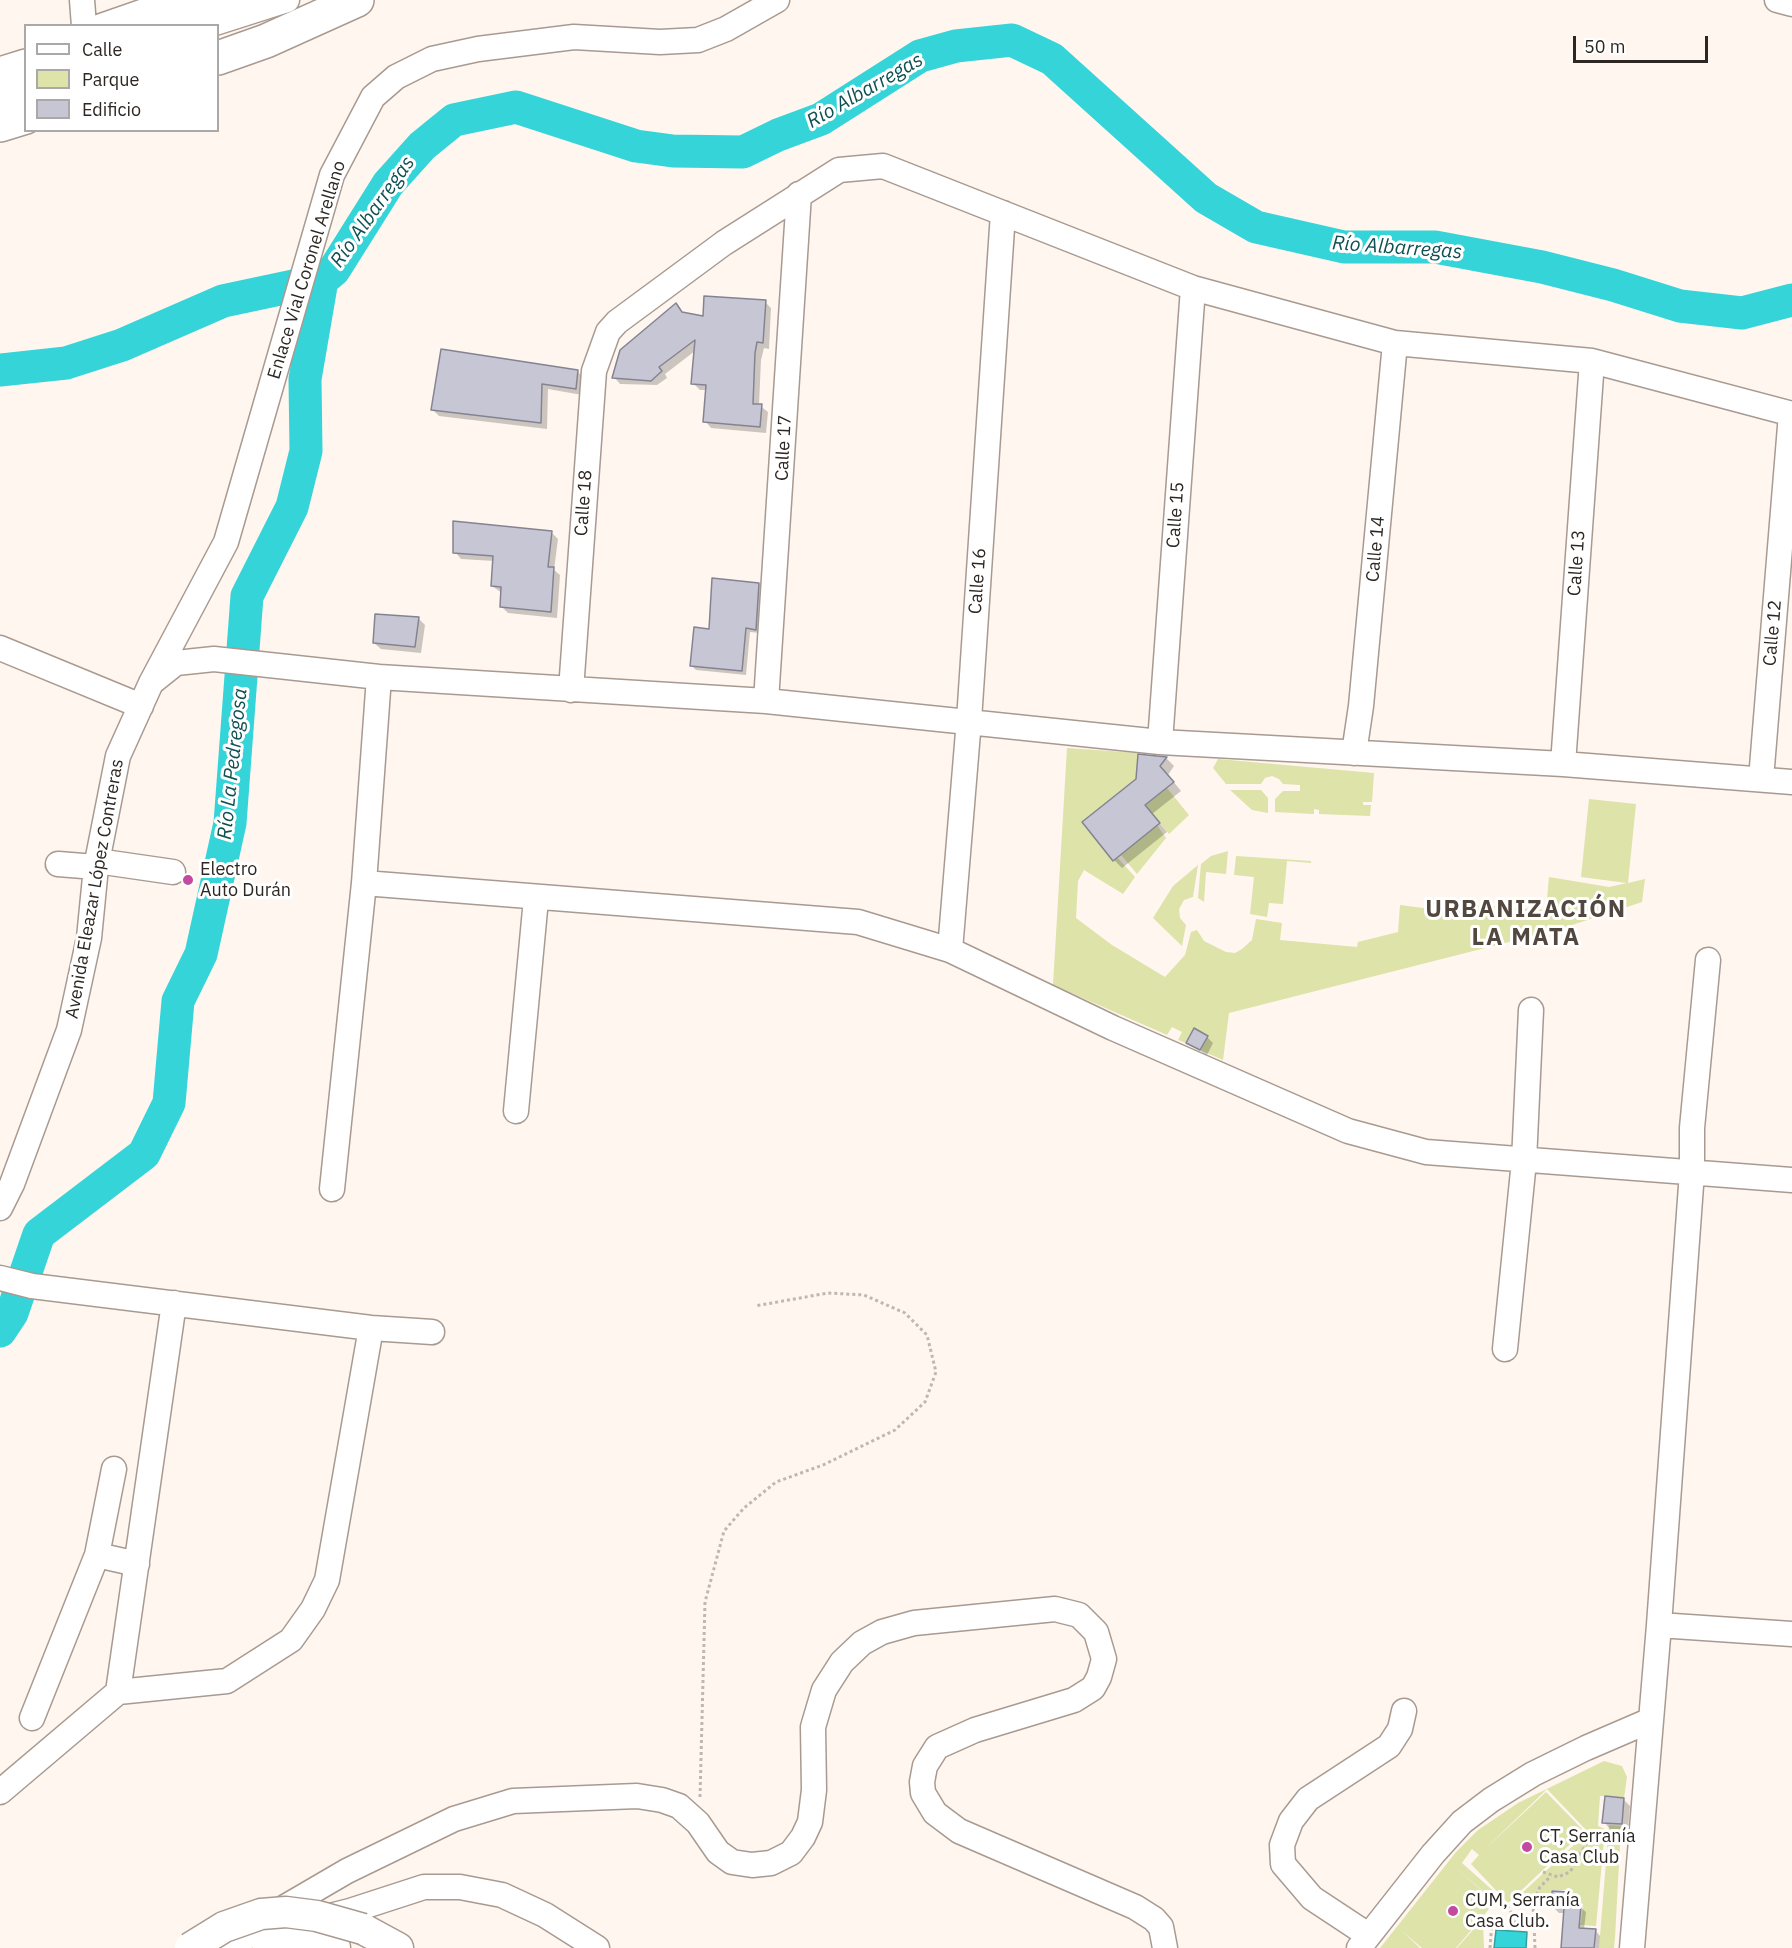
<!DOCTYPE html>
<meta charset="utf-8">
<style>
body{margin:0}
#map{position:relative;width:1792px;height:1948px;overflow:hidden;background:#fff6ef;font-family:"IBM Plex Sans",sans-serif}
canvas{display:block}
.legend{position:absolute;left:24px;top:24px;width:195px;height:108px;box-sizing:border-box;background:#fff;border:2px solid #aba9a7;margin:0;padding:8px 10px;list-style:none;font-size:18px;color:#2c2722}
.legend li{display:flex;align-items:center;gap:12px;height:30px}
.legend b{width:30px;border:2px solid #aba9a7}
.scale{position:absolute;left:1573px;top:36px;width:135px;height:27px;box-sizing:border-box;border:3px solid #2c2722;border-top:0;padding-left:8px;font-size:18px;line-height:21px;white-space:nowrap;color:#2c2722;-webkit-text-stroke:4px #fff;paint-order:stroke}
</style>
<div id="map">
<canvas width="1792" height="1948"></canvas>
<ul class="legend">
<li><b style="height:8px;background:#fff"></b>Calle</li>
<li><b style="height:16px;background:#dde3a9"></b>Parque</li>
<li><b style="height:16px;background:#c6c6d5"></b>Edificio</li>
</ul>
<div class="scale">50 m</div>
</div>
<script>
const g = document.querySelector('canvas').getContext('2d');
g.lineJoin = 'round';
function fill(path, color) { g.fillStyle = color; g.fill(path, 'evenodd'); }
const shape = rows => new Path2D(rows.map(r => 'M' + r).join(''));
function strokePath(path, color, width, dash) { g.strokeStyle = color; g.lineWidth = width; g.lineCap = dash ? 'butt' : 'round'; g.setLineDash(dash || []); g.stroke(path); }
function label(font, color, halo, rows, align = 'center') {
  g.font = font + ' "IBM Plex Sans",sans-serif'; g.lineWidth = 6; g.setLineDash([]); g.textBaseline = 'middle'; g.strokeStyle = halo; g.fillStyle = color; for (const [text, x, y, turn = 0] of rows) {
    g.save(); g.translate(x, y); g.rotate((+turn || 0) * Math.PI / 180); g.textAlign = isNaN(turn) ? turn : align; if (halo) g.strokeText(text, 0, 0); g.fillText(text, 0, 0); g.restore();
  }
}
fill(shape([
 [1067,748,1139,753,1137,766,1153,768,1082,822,1113,860,1117,857,1135,877,1123,894,1084,870,1078,881,1076,918,1112,945,1165,977,1185,955,1191,932,1197,930,1204,941,1226,952,1235,953,1242,949,1252,940,1256,919,1282,923,1280,940,1357,947,1358,942,1398,932,1400,905,1431,909,1433,898,1437,899,1437,902,1546,910,1549,877,1609,887,1627,883,1581,877,1589,799,1636,804,1628,883,1645,879,1642,902,1560,929,1229,1013,1223,1060,1200,1050,1208,1036,1194,1028,1186,1043,1178,1040,1182,1032,1172,1027,1167,1035,1053,985],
 [1218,759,1374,773,1372,802,1363,802,1363,805,1371,805,1370,816,1319,814,1319,810,1314,809,1314,814,1275,812,1275,799,1283,791,1300,791,1300,785,1283,784,1279,779,1272,776,1265,778,1261,784,1226,784,1213,768],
 [1167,788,1189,815,1169,834,1145,805],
 [1230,790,1261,790,1268,798,1268,813,1252,810],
 [1157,825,1166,838,1137,874,1121,855],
 [1228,851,1226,874,1206,872,1204,902,1198,898,1201,864,1211,856],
 [1236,856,1311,861,1311,863,1287,861,1283,904,1269,903,1267,917,1250,914,1254,877,1234,875],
 [1198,865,1193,897,1184,900,1179,909,1180,918,1186,925,1182,946,1153,918,1173,886],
 [1604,1761,1622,1766,1627,1777,1624,1798,1600,1796,1598,1826,1605,1829,1596,1926,1564,1924,1564,1922,1581,1923,1583,1904,1571,1902,1571,1890,1551,1890,1550,1907,1509,1905,1588,1832,1547,1789,1482,1852,1546,1792,1584,1831,1508,1903,1471,1864,1479,1855,1472,1849,1462,1863,1499,1896,1495,1901,1456,1868,1495,1902,1456,1948,1422,1948,1402,1931,1420,1948,1380,1948,1456,1852,1478,1830,1518,1803],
 [1609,1825,1621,1826,1615,1938,1614,1948,1599,1948],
 [1480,1922,1483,1925,1484,1948,1457,1948]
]), '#dde3a9');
const water = shape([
 [1496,1930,1527,1932,1526,1948,1494,1948,1496,1930]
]);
fill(water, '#35d4d9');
strokePath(water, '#32a0a2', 1.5);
fill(shape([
 [765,302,771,308,769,349,764,348,761,360,759,405,768,412,766,433,711,428,705,421,708,390,700,390,693,383,695,351,665,374,667,378,657,385,620,384,614,377,621,351,676,305,683,313,704,318],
 [577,371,584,378,582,395,548,389,547,429,439,416,433,410],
 [551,532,558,539,554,570,560,575,557,618,508,613,501,606,502,593,492,586,494,561,461,559,455,552],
 [759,584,763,589,760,633,750,632,746,675,696,670,692,666],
 [418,618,425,625,421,653,381,649,374,643],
 [1140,756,1166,758,1174,766,1168,775,1181,791,1152,814,1167,832,1122,868,1114,860,1137,780],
 [1207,1037,1213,1043,1207,1055,1188,1043],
 [1623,1799,1630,1806,1628,1830,1610,1829,1604,1822],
 [1569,1893,1574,1899,1574,1906,1580,1907,1586,1912,1584,1929,1595,1930,1600,1936,1599,1948,1563,1948,1566,1913,1559,1913,1554,1908]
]), '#0003');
strokePath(shape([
 [0,370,66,363,122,345,223,301,322,280,334,270,388,184,422,146,454,120,516,107,636,146,673,151,743,152,778,135,821,119,920,56,956,46,1012,40,1052,59,1206,198,1256,227,1344,247,1435,247,1542,267,1613,285,1680,306,1742,313,1792,300],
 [0,1331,12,1313,39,1234,144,1154,169,1103,178,1001,201,954,230,823,247,596,292,507,306,451,305,379,322,280]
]), '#35d4d9', 33);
const building = shape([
 [704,296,766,300,763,343,757,342,755,353,753,404,762,404,760,427,703,422,706,385,691,384,695,340,659,367,662,371,651,381,612,378,620,350,676,303,682,312,703,316,704,296],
 [441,349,578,370,576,389,542,384,541,423,431,410,441,349],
 [453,521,552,531,548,567,554,567,551,612,500,607,501,587,491,586,493,556,453,553,453,521],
 [712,578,759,583,756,630,746,628,742,671,690,666,694,627,709,629,712,578],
 [375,614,419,617,415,647,373,643,375,614],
 [1138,754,1167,757,1160,766,1174,782,1145,805,1160,823,1113,861,1082,822,1136,779,1138,754],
 [1194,1028,1208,1036,1200,1050,1186,1043,1194,1028],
 [1605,1796,1624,1798,1622,1824,1602,1823,1605,1796],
 [1552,1891,1569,1892,1569,1904,1581,1905,1579,1928,1596,1929,1594,1948,1561,1948,1564,1908,1552,1908,1552,1891]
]);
fill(building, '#c6c6d5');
strokePath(building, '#848392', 1.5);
const minor = shape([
 [82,0,84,26],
 [1777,0,1792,4],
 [212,24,287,0],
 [101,26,176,0],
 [0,99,26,92],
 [0,648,141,706],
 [151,683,176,663,214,659,379,677,766,701,1160,742,1563,764,1792,782],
 [571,690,594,371,608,332,617,322,724,243,839,170,883,166,1193,288,1395,343,1592,361,1792,414],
 [766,701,799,194],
 [1160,742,1193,288],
 [1354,753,1361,706,1395,343],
 [1563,764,1592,361],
 [1761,779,1791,414],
 [97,861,173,872],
 [58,864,96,867],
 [364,883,858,922,950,950,1113,1028,1348,1131,1426,1152,1792,1180],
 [950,950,969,720,1003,213],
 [516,1111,536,899],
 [332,1189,364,883,379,677],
 [0,1208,12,1184,69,1030,89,938,96,867,118,756,151,683,226,542,332,175,373,97,396,77,432,59,478,49,574,37,660,42,698,40,726,29,777,0],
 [0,1278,32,1286,371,1328,432,1332],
 [1505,1349,1524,1161,1531,1010],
 [97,1555,114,1469],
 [1659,1625,1792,1634],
 [118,1692,227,1681,291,1640,313,1609,327,1580,371,1328],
 [32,1718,97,1555,137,1564],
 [0,1792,118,1692,174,1303],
 [275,1913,347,1871,454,1819,513,1801,637,1796,662,1800,679,1806,698,1823,718,1852,732,1862,752,1865,771,1863,791,1853,803,1837,810,1822,814,1790,813,1727,824,1690,842,1662,862,1643,882,1632,914,1623,1055,1609,1079,1615,1096,1632,1104,1659,1099,1677,1093,1688,1074,1700,975,1730,937,1747,925,1766,922,1782,923,1793,935,1813,959,1831,1135,1907,1154,1919,1161,1927,1165,1948],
 [1368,1935,1312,1898,1283,1864,1282,1845,1291,1821,1308,1799,1389,1746,1400,1729,1404,1711],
 [217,1948,238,1939,350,1911,424,1887,460,1887,502,1895,545,1915,597,1948],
 [1359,1948,1433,1854,1462,1822,1491,1800,1533,1774,1586,1748,1651,1720],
 [1632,1948,1659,1625,1692,1172,1692,1128,1708,960]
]);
const major = shape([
 [363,1929,398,1948],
 [268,1948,280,1945,335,1948]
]);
const highway = shape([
 [152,26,237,0],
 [218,58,266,41,357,0],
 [0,74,26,66],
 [0,125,26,117]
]);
strokePath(minor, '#a89a90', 27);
strokePath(major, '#a89a90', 33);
strokePath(highway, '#a89a90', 36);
strokePath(shape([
 [700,1797,705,1602,724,1531,744,1508,776,1482,823,1465,895,1430,925,1402,936,1372,927,1335,905,1313,864,1295,828,1293,755,1306],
 [1585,1831,1607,1835],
 [1543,1872,1558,1877,1570,1872,1592,1834],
 [1498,1898,1508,1907,1517,1922,1534,1926],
 [1490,1948,1492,1922,1517,1922],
 [1535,1948,1533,1902,1540,1887,1551,1876]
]), '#bfb7b1', 3, [3, 3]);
strokePath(minor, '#fff', 24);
strokePath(major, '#fff', 30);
strokePath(highway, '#fff', 33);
const majorBridge = shape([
 [190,1948,224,1927,261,1914,286,1912,317,1916,363,1929]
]);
strokePath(majorBridge, '#a89a90', 33, []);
strokePath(majorBridge, '#fff', 30);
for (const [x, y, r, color] of [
 [188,880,6,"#c24a9f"],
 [1527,1847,6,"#c24a9f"],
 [1453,1911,6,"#c24a9f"]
]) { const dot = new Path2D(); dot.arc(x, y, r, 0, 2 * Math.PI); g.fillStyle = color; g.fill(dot); strokePath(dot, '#fff', 2); }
label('18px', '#2c2722', '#fff', [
 ["Enlace Vial Coronel Arellano",307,270,-73],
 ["Calle 17",784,448,-87],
 ["Calle 18",584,503,-86],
 ["Calle 15",1176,515,-86],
 ["Calle 14",1376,549,-85],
 ["Calle 13",1577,563,-86],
 ["Calle 16",978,581,-86],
 ["Calle 12",1773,633,-85],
 ["Avenida Eleazar López Contreras",95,889,-80]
]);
label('18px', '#2c2722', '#fff', [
 ["Electro",200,870],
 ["Auto Durán",200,891],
 ["CT, Serranía",1539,1837],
 ["Casa Club",1539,1858],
 ["CUM, Serranía",1465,1901],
 ["Casa Club.",1465,1922]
], 'left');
label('italic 20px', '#0e5053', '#fff', [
 ["Río Albarregas",865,91,-30],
 ["Río Albarregas",373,212,-55],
 ["Río Albarregas",1397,248,4],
 ["Río La Pedregosa",233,764,-84]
]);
g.letterSpacing = '1.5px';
label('bold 24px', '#53483f', '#fff', [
 ["URBANIZACIÓN",1526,910],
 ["LA MATA",1526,938]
]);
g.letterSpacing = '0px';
</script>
